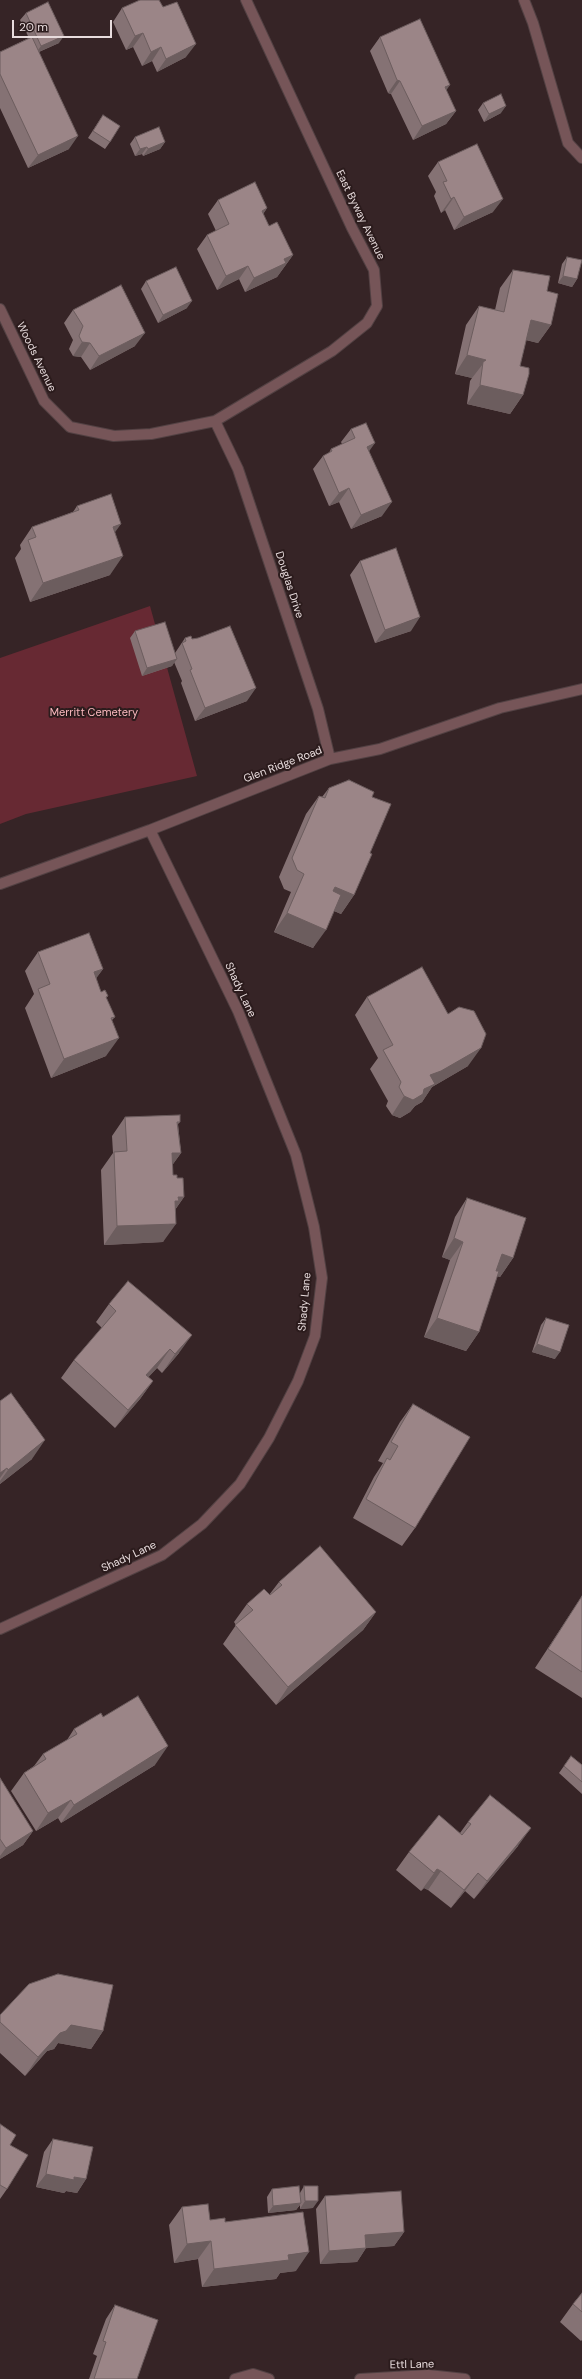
<!DOCTYPE html>
<style>
body{margin:0}
#map{position:relative;width:582px;height:2379px;overflow:hidden;background:#362426;font-family:"DM Sans",sans-serif}
canvas{display:block}
.scale{position:absolute;left:12px;top:20px;width:100px;height:18px;box-sizing:border-box;border:2px solid #e8dcdd;border-top:0;padding-left:5px;font-size:12px;line-height:14px;white-space:nowrap;color:#e8dcdd;-webkit-text-stroke:3px #2b1b1c;paint-order:stroke}
</style>
<div id="map">
<canvas width="582" height="2379"></canvas>
<div class="scale">20 m</div>
</div>
<script>
const g = document.querySelector('canvas').getContext('2d');
g.lineJoin = 'round';
function fill(path, color) { g.fillStyle = color; g.fill(path, 'evenodd'); }
const shape = rows => new Path2D(rows.map(r => 'M' + r).join(''));
function strokePath(path, color, width, dash) { g.strokeStyle = color; g.lineWidth = width; g.lineCap = dash ? 'butt' : 'round'; g.setLineDash(dash || []); g.stroke(path); }
function label(font, color, halo, rows, align = 'center') {
  g.font = font + ' "DM Sans",sans-serif'; g.lineWidth = 4; g.setLineDash([]); g.textBaseline = 'middle'; g.strokeStyle = halo; g.fillStyle = color; for (const [text, x, y, turn = 0] of rows) {
    g.save(); g.translate(x, y); g.rotate((+turn || 0) * Math.PI / 180); g.textAlign = isNaN(turn) ? turn : align; if (halo) g.strokeText(text, 0, 0); g.fillText(text, 0, 0); g.restore();
  }
}
fill(shape([
 [150,606,197,776,26,814,0,824,0,658]
]), '#672933');
const minor = shape([
 [524,0,533,23,568,143,582,158],
 [0,309,44,401,70,427,114,436,151,434,215,421,332,351,367,323,377,306,374,270,352,228,246,0],
 [215,421,238,469,318,709,330,759],
 [0,884,150,830,330,759,380,749,500,708,582,689],
 [0,1629,162,1555,202,1524,240,1484,269,1438,298,1381,315,1336,322,1278,314,1227,296,1155,238,1011,150,830],
 [235,2379,253,2374,269,2379],
 [360,2379,428,2375,465,2379]
]);
strokePath(minor, '#524143', 12);
strokePath(minor, '#765558', 10);
fill(shape([
 [122,8,186,57,157,72,152,61,142,66,133,47,126,50,113,22],
 [26,13,59,43,39,52,69,149,28,168,0,108,0,52,29,38,20,20],
 [380,37,446,90,456,111,446,124,413,140,391,94,388,93,370,51],
 [483,103,501,113,484,122,478,110],
 [103,115,110,142,105,149,88,138],
 [135,137,165,142,160,149,143,156,142,154,135,156,130,144],
 [438,162,493,212,454,230,445,210,441,213,434,196,436,192,428,176],
 [218,200,267,208,263,214,269,226,293,255,277,277,245,292,239,279,217,290,197,249,207,235,216,231,208,214],
 [567,257,577,279,572,287,558,283,562,264],
 [513,270,547,291,551,325,538,343,526,340,520,366,523,395,510,414,467,404,470,381,472,378,455,374,466,325,479,306,495,310,500,288],
 [146,281,187,308,158,323,141,289],
 [73,310,135,346,90,370,81,357,73,356,69,349,73,340,64,323],
 [351,429,369,451,382,516,351,529,339,502,329,506,313,469,323,456,329,453,331,449,342,444,341,442],
 [77,506,115,533,110,575,30,602,15,558,21,549,20,545,32,527,73,512],
 [360,561,411,631,375,643,350,575],
 [135,631,175,653,185,638,192,639,247,701,195,721,181,683,182,681,174,662,172,666,142,676,130,638],
 [329,788,372,797,370,853,354,895,341,914,334,911,313,948,274,932,291,892,284,889,279,877,306,814,319,796,322,797],
 [38,952,103,969,96,978,101,992,108,996,106,998,115,1017,112,1020,106,1056,51,1078,25,1008,34,994,25,971],
 [367,997,468,1066,432,1087,422,1102,415,1106,410,1112,400,1118,392,1115,386,1106,388,1101,370,1069,378,1058,355,1015],
 [125,1117,180,1122,178,1124,181,1153,173,1164,173,1175,177,1178,184,1197,175,1210,163,1242,104,1245,101,1170,113,1153,112,1136],
 [467,1198,513,1258,500,1277,497,1276,479,1332,466,1351,424,1337,450,1260,442,1257,455,1217],
 [109,1304,179,1353,162,1373,157,1368,148,1377,153,1381,140,1399,115,1428,61,1378,74,1360,102,1328,96,1322],
 [546,1318,555,1359,532,1352,541,1325],
 [0,1401,32,1459,0,1484],
 [413,1404,415,1528,402,1546,353,1518,374,1477,383,1463,378,1461,400,1422],
 [279,1582,376,1612,363,1630,276,1705,223,1644,236,1625,234,1622,247,1604,269,1595],
 [582,1596,582,1698,535,1668],
 [103,1717,155,1765,61,1823,58,1818,36,1831,11,1791,24,1773,34,1766,43,1754,67,1740,74,1729],
 [571,1756,582,1765,582,1794,559,1773],
 [0,1778,33,1831,23,1845,0,1859],
 [468,1822,518,1846,474,1899,465,1891,451,1908,428,1890,424,1888,421,1891,396,1870,409,1852,460,1833],
 [0,2015,103,2031,91,2049,58,2043,54,2049,47,2051,25,2076,0,2053],
 [0,2124,10,2145,7,2189,0,2199],
 [53,2139,86,2179,77,2193,66,2191,64,2193,36,2187,44,2152],
 [304,2186,313,2208,300,2209,300,2205,296,2210,268,2213,267,2197,272,2189,300,2193],
 [325,2196,404,2232,394,2246,366,2248,357,2262,320,2264,316,2209],
 [182,2207,210,2220,225,2222,296,2271,280,2273,276,2279,202,2287,198,2259,174,2263,169,2225],
 [582,2293,582,2340,581,2341,560,2322,573,2304],
 [115,2305,137,2379,89,2379,97,2356,93,2354,106,2319]
]), '#857274');
fill(shape([
 [143,33,133,47,126,50,135,36],
 [64,36,59,43,36,53,41,46],
 [196,44,186,57,157,72,166,59],
 [161,47,152,61,142,66,151,52],
 [397,80,400,81,391,94,388,93],
 [450,85,441,98,445,87],
 [506,106,501,113,484,122,489,114],
 [456,111,446,124,413,140,422,126],
 [78,136,69,149,28,168,38,155],
 [165,142,160,149,143,156,148,149],
 [147,147,142,154,135,156,140,149],
 [454,197,445,210,441,213,451,199],
 [503,199,493,212,454,230,464,217],
 [267,208,258,222,262,211],
 [293,255,277,277,245,292,254,278,284,259],
 [248,266,239,279,217,290,226,276],
 [563,276,577,279,572,287,558,283],
 [192,301,187,308,158,323,163,315],
 [531,320,551,325,538,343,518,338],
 [145,333,135,346,90,370,99,356],
 [82,342,90,343,81,357,73,356],
 [467,355,486,360,472,378,455,374],
 [480,385,523,395,510,414,467,404],
 [375,443,365,457,367,447],
 [349,488,339,502,329,506,339,493],
 [392,502,382,516,351,529,361,515],
 [121,524,108,542,113,527],
 [123,556,110,575,30,602,43,583],
 [420,617,411,631,375,643,385,630],
 [177,659,172,666,142,676,147,668],
 [256,688,247,701,195,721,205,708],
 [335,887,354,895,341,914,322,905],
 [287,913,326,930,313,948,274,932],
 [103,969,90,987,94,972],
 [119,1038,106,1056,51,1078,64,1059],
 [481,1048,468,1066,432,1087,422,1102,415,1106,410,1112,400,1118,392,1115,404,1096,430,1075],
 [172,1153,181,1153,168,1171],
 [178,1197,184,1197,171,1215,175,1201],
 [176,1224,163,1242,104,1245,117,1226],
 [454,1238,463,1242,450,1260,442,1257],
 [502,1254,513,1258,500,1277,489,1273],
 [437,1318,479,1332,466,1351,424,1337],
 [192,1335,179,1353,162,1373,175,1354],
 [537,1344,560,1352,555,1359,532,1352],
 [170,1349,157,1368,133,1394,146,1375],
 [153,1381,140,1399,115,1428,128,1410],
 [45,1440,32,1459,0,1484,0,1481,8,1470],
 [7,1468,0,1478,0,1473],
 [376,1612,363,1630,276,1705,288,1687],
 [168,1746,155,1765,61,1823,74,1805],
 [71,1800,58,1818,36,1831,48,1813],
 [531,1828,518,1846,474,1899,487,1881],
 [33,1831,23,1845,0,1859,0,1856,6,1848],
 [437,1869,441,1871,428,1890,424,1888,421,1891],
 [478,1873,465,1891,451,1908,464,1890],
 [71,2025,103,2031,91,2049,58,2043,54,2049,47,2051,25,2076,38,2057,60,2033],
 [46,2174,74,2177,86,2179,77,2193,66,2191,64,2193,36,2187],
 [305,2201,318,2201,313,2208,300,2209],
 [301,2203,296,2210,268,2213,273,2206],
 [404,2232,394,2246,356,2249,365,2235],
 [211,2241,198,2259,174,2263,187,2244],
 [366,2248,357,2262,320,2264,329,2251],
 [309,2252,296,2271,280,2273,276,2279,202,2287,214,2269,288,2255]
]), '#6c5d5e');
const building = shape([
 [140,0,159,0,163,7,177,2,196,44,166,59,161,47,151,52,143,33,135,36,122,8,140,0],
 [48,2,64,36,41,46,26,13,48,2],
 [420,19,450,85,445,87,456,111,422,126,400,81,397,80,380,37,420,19],
 [32,37,78,136,38,155,0,74,0,52,32,37],
 [501,94,506,106,489,114,483,103,501,94],
 [103,115,120,126,110,142,93,131,103,115],
 [159,127,165,142,148,149,147,147,140,149,135,137,159,127],
 [477,144,503,199,464,217,454,197,451,199,443,182,447,181,438,162,477,144],
 [255,182,267,208,262,211,269,226,277,222,293,255,284,259,286,263,254,278,248,266,226,276,207,235,229,224,218,200,255,182],
 [567,257,582,260,577,279,563,276,567,257],
 [176,267,192,301,163,315,146,281,176,267],
 [513,270,550,276,547,291,558,294,551,325,531,320,520,366,529,368,529,374,523,395,480,385,483,362,486,360,467,355,479,306,504,312,513,270],
 [121,285,145,333,99,356,90,343,82,342,79,336,83,326,73,310,121,285],
 [366,423,375,443,367,447,392,502,361,515,349,488,339,493,323,456,332,451,331,449,355,438,351,429,366,423],
 [111,494,121,524,113,527,123,556,43,583,28,540,36,537,32,527,79,510,77,506,111,494],
 [396,548,420,617,385,630,360,561,396,548],
 [165,622,177,659,147,668,135,631,165,622],
 [230,626,256,688,205,708,190,670,192,669,182,643,186,641,185,638,191,636,192,639,198,638,230,626],
 [349,780,374,792,372,797,391,804,370,853,372,854,354,895,335,887,333,891,341,895,326,930,287,913,304,874,297,870,292,858,319,796,325,798,329,788,349,780],
 [89,933,103,969,94,972,101,992,105,990,108,996,106,997,115,1017,111,1018,119,1038,64,1059,38,989,50,984,38,952,89,933],
 [422,967,448,1014,459,1007,474,1011,486,1034,481,1048,441,1071,430,1075,435,1084,424,1089,423,1094,413,1100,404,1096,399,1087,401,1082,383,1050,393,1045,367,997,422,967],
 [180,1115,180,1122,177,1122,181,1153,172,1153,173,1175,177,1175,177,1178,183,1178,184,1197,178,1197,179,1201,175,1201,176,1224,117,1226,114,1152,127,1151,125,1117,180,1115],
 [467,1198,526,1218,513,1258,502,1254,496,1271,499,1271,479,1332,437,1318,463,1242,454,1238,467,1198],
 [128,1281,192,1335,175,1354,170,1349,146,1375,153,1381,128,1410,74,1360,116,1311,109,1304,128,1281],
 [546,1318,569,1325,560,1352,537,1344,546,1318],
 [11,1393,45,1440,8,1470,7,1468,0,1473,0,1401,11,1393],
 [413,1404,470,1437,415,1528,366,1499,387,1458,390,1460,398,1446,391,1442,413,1404],
 [320,1546,376,1612,288,1687,235,1625,253,1610,247,1604,264,1589,270,1595,282,1585,279,1582,320,1546],
 [582,1596,582,1672,548,1649,582,1596],
 [138,1696,168,1746,74,1805,71,1800,48,1813,24,1773,46,1759,43,1754,77,1734,74,1729,101,1713,103,1717,138,1696],
 [571,1756,582,1765,582,1782,564,1766,571,1756],
 [0,1778,33,1831,6,1848,0,1839,0,1778],
 [490,1795,531,1828,487,1881,478,1873,464,1890,441,1871,437,1869,434,1873,409,1852,439,1815,462,1835,471,1824,468,1822,490,1795],
 [58,1974,113,1985,103,2031,71,2025,66,2031,60,2033,38,2057,0,2022,0,2015,29,1984,58,1974],
 [0,2124,16,2135,10,2145,28,2155,7,2189,0,2185,0,2124],
 [53,2139,93,2147,86,2179,74,2177,74,2180,46,2174,53,2139],
 [299,2186,301,2203,273,2206,272,2189,299,2186],
 [304,2186,318,2186,318,2201,305,2201,304,2186],
 [401,2191,404,2232,365,2235,366,2248,329,2251,325,2196,401,2191],
 [208,2204,210,2220,225,2218,225,2222,303,2212,309,2252,288,2255,289,2260,214,2269,211,2241,187,2244,182,2207,208,2204],
 [582,2293,582,2312,573,2304,582,2293],
 [115,2305,158,2320,137,2379,94,2379,106,2342,103,2341,115,2305]
]);
fill(building, '#9b8587');
strokePath(building, '#6c5d5e', 1);
label('11px', '#e8dcdd', '#2b1b1c', [
 ["East Byway Avenue",360,215,64],
 ["Woods Avenue",36,357,64],
 ["Douglas Drive",289,585,72],
 ["Glen Ridge Road",283,765,-21],
 ["Shady Lane",240,990,65],
 ["Shady Lane",305,1302,-85],
 ["Shady Lane",129,1557,-25],
 ["Ettl Lane",412,2365,-1]
]);
label('11px', '#fab8be', '#2b1b1c', [
 ["Merritt Cemetery",94,713]
]);
</script>
